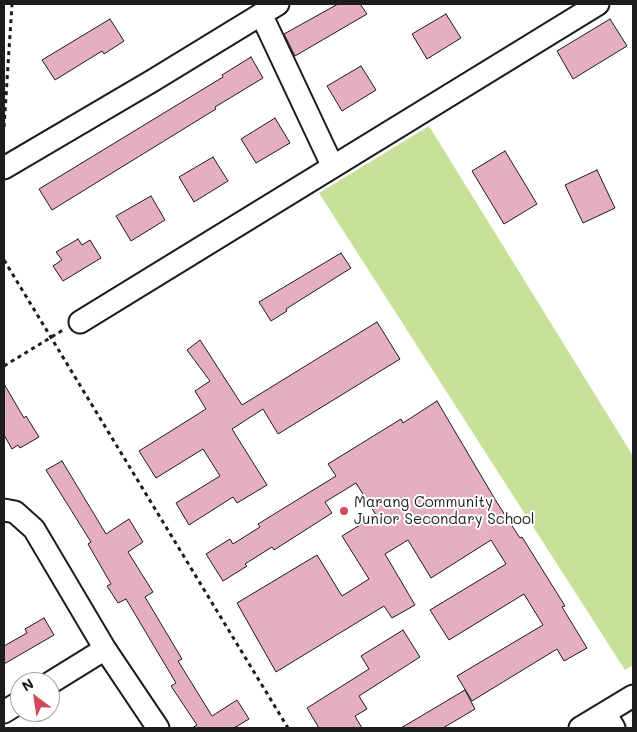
<!DOCTYPE html>
<style>
body{margin:0}
#map{position:relative;width:637px;height:732px;overflow:hidden;background:#fff;font-family:Mali,sans-serif}
canvas{display:block}
.frame{position:absolute;inset:0;border:5px solid #1c1c1c;pointer-events:none}
.north{position:absolute;left:10px;top:672px;width:50px;height:50px;box-sizing:border-box;background:#fff;border:1px solid #a4a4a4;border-radius:50%;rotate:329deg;font-size:14px;font-weight:700;line-height:20px;text-align:center;color:#1c1c1c}
.north::after{content:'';display:block;margin:auto;width:18px;height:22px;background:#d1495b;clip-path:polygon(50% 0,100% 100%,50% 72%,0 100%)}
</style>
<div id="map">
<canvas width="637" height="732"></canvas>
<div class="frame"></div>
<div class="north">N</div>
</div>
<script>
const g = document.querySelector('canvas').getContext('2d');
g.lineJoin = 'round';
function fill(path, color) { g.fillStyle = color; g.fill(path, 'evenodd'); }
const shape = rows => new Path2D(rows.map(r => 'M' + r).join(''));
function strokePath(path, color, width, dash) { g.strokeStyle = color; g.lineWidth = width; g.lineCap = dash ? 'butt' : 'round'; g.setLineDash(dash || []); g.stroke(path); }
function label(font, color, halo, rows, align = 'center') {
  g.font = font + ' Mali,sans-serif'; g.lineWidth = 4; g.setLineDash([]); g.textBaseline = 'middle'; g.strokeStyle = halo; g.fillStyle = color; for (const [text, x, y, turn = 0] of rows) {
    g.save(); g.translate(x, y); g.rotate((+turn || 0) * Math.PI / 180); g.textAlign = isNaN(turn) ? turn : align; if (halo) g.strokeText(text, 0, 0); g.fillText(text, 0, 0); g.restore();
  }
}
fill(shape([
 [429,126,633,456,633,665,625,670,319,193]
]), '#c7e298');
const building = shape([
 [338,4,360,4,367,14,295,56,284,34,338,4],
 [446,14,461,38,427,59,412,34,446,14],
 [110,19,124,41,104,54,102,51,55,80,42,60,110,19],
 [610,19,627,46,573,79,557,51,610,19],
 [251,57,263,78,215,107,216,109,52,210,39,189,223,77,222,75,251,57],
 [361,66,376,90,342,111,327,86,361,66],
 [275,118,290,143,256,163,241,139,275,118],
 [505,151,537,204,504,224,472,171,505,151],
 [213,157,228,181,194,202,179,177,213,157],
 [597,170,615,208,583,223,565,185,597,170],
 [151,196,165,220,131,241,116,216,151,196],
 [78,239,82,245,90,240,101,258,63,281,53,266,62,260,56,252,78,239],
 [341,253,351,268,286,309,287,311,271,321,259,302,341,253],
 [377,322,400,359,278,434,263,409,232,429,267,485,237,503,233,497,189,525,176,503,220,476,203,449,156,478,139,451,206,409,195,391,210,381,187,350,200,340,242,405,377,322],
 [4,384,24,418,26,416,39,437,20,448,18,445,12,449,4,435,4,384],
 [437,401,496,501,520,538,522,537,565,606,562,607,587,648,564,661,557,649,472,701,457,676,543,625,524,594,449,640,430,610,506,564,491,540,431,578,408,540,385,554,415,605,392,618,384,606,276,672,237,603,317,555,342,596,369,579,342,536,376,515,356,483,325,502,332,513,274,550,272,547,245,564,247,566,223,581,206,554,230,539,233,544,260,527,258,524,336,476,328,464,401,419,403,423,437,401],
 [62,461,106,534,129,519,143,542,128,552,153,592,145,597,182,659,178,661,212,716,237,700,249,719,234,728,192,728,197,725,171,686,176,683,126,599,118,603,107,586,111,584,88,544,91,542,46,470,62,461],
 [44,618,54,635,4,664,4,646,27,633,25,629,44,618],
 [403,630,420,657,359,696,367,709,355,716,362,728,319,728,307,708,369,669,361,656,403,630],
 [465,690,475,709,443,728,401,728,465,690]
]);
fill(building, '#e5aec2');
strokePath(building, '#1c1c1c', 1);
const minor = shape([
 [261,14,332,165],
 [4,168,152,81,278,4],
 [80,322,598,4],
 [4,510,15,512,34,529,105,649,158,728],
 [50,683,105,649],
 [4,712,20,702],
 [605,713,614,728],
 [580,728,633,696]
]);
strokePath(minor, '#1c1c1c', 25);
strokePath(shape([
 [4,127,12,4],
 [4,260,288,728],
 [4,366,63,330]
]), '#1c1c1c', 3, [4, 4]);
strokePath(minor, '#fff', 21);
for (const [x, y, r, color] of [
 [344,511,5,"#d1495b"]
]) { const dot = new Path2D(); dot.arc(x, y, r, 0, 2 * Math.PI); g.fillStyle = color; g.fill(dot); strokePath(dot, '#fff', 2); }
label('15px', '#1c1c1c', '#fff', [
 ["Marang Community",354,502],
 ["Junior Secondary School",354,519]
], 'left');
</script>
